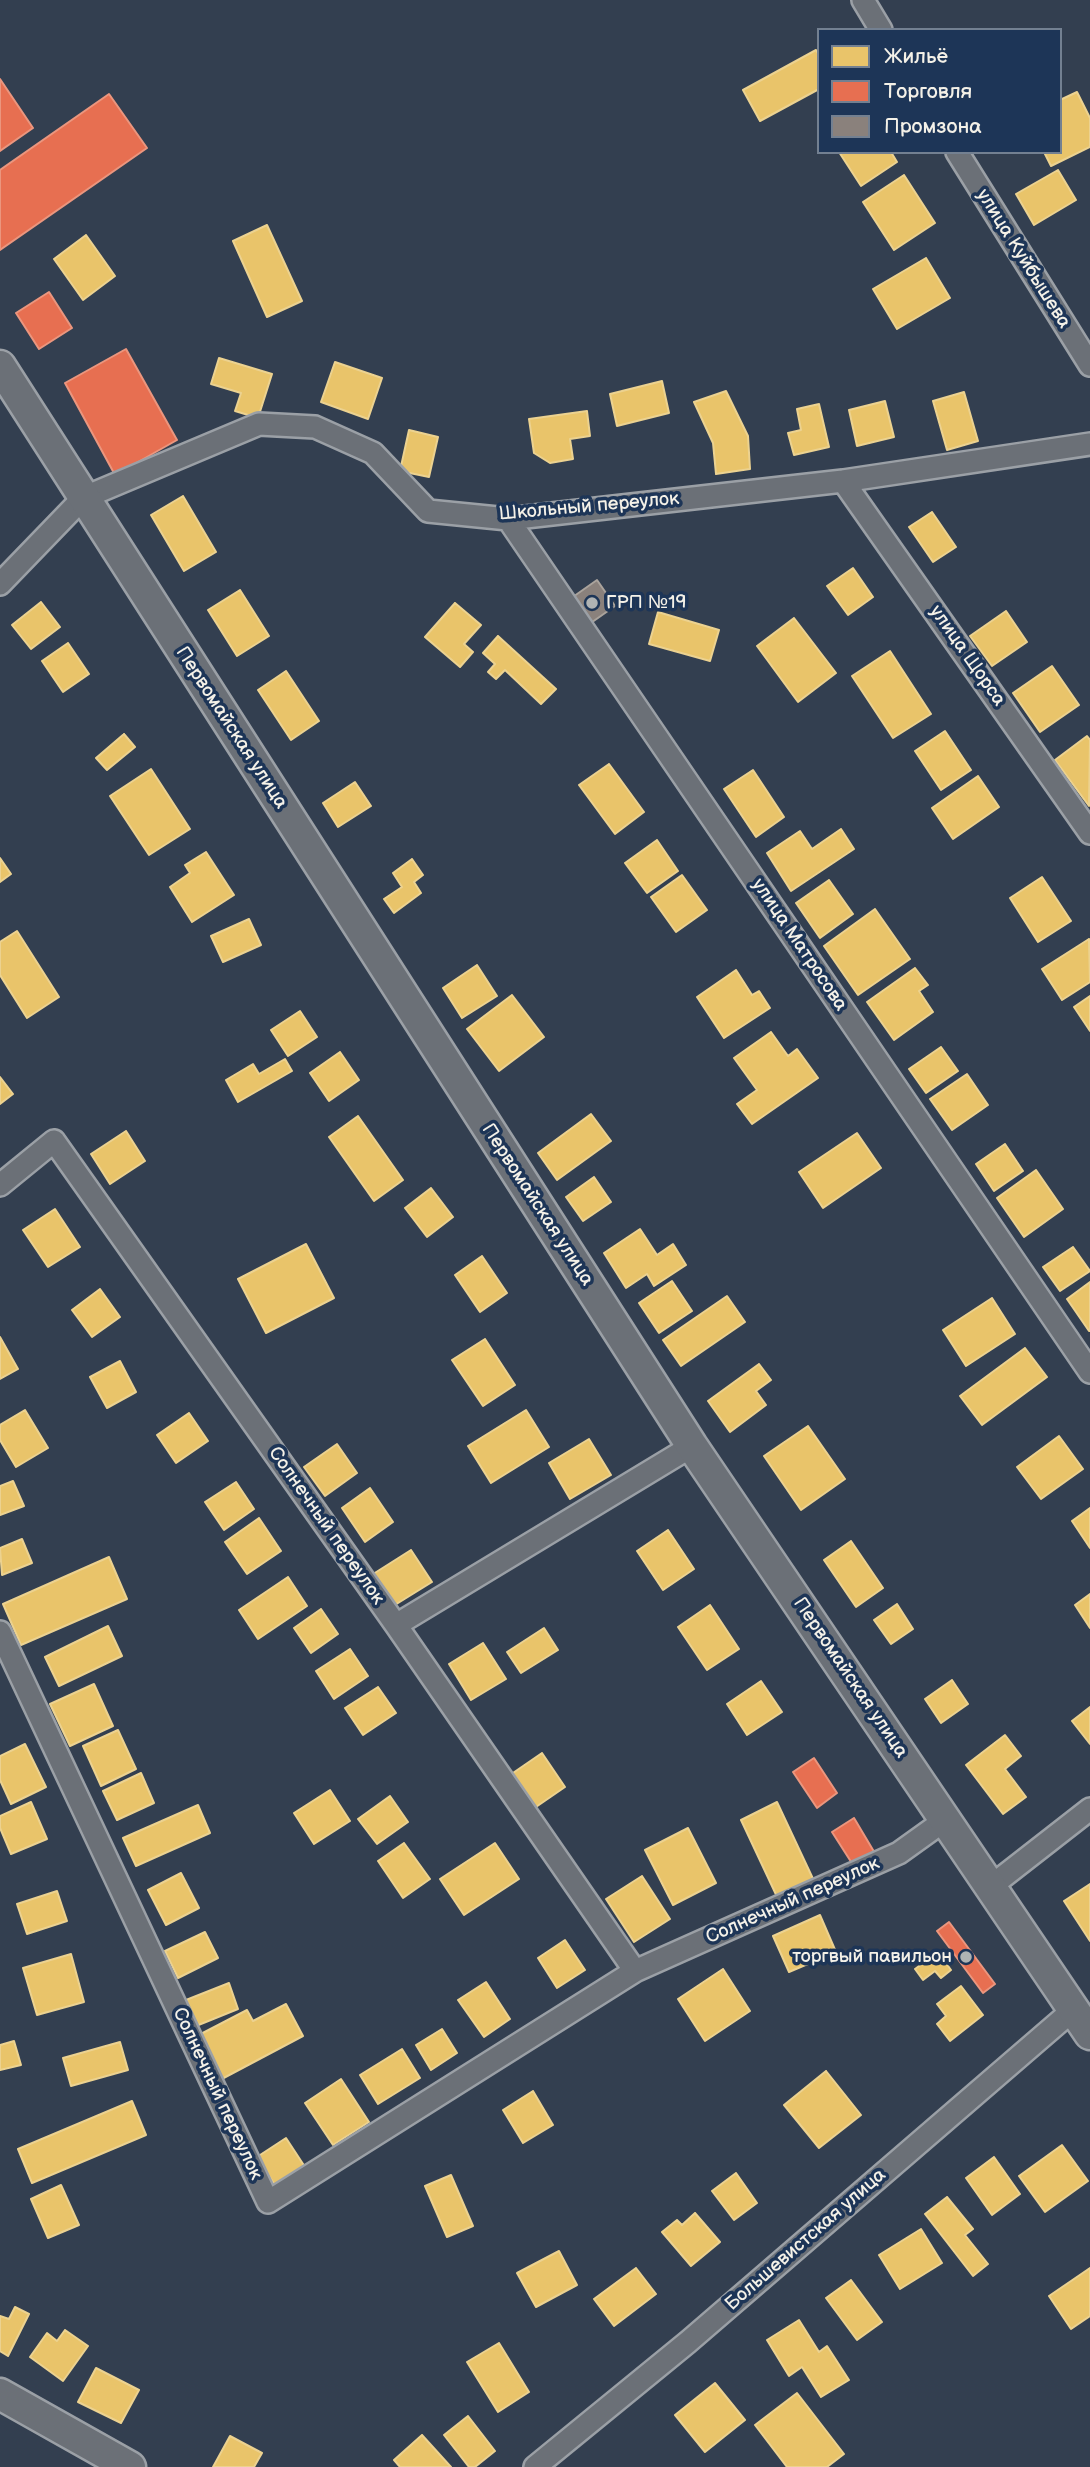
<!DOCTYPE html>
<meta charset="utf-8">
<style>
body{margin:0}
#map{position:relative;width:1090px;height:2467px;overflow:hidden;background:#333f50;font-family:"Balsamiq Sans",sans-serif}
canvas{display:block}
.legend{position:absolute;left:817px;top:28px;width:245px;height:126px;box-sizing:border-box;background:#1d3557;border:2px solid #738091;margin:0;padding:9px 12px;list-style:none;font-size:21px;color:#f4f1e8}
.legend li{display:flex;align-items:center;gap:14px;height:35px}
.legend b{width:35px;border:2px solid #738091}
</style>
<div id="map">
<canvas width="1090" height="2467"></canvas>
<ul class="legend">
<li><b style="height:19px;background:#e9c46a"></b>Жильё</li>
<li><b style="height:19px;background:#e76f51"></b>Торговля</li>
<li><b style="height:19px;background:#8a817c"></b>Промзона</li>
</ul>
</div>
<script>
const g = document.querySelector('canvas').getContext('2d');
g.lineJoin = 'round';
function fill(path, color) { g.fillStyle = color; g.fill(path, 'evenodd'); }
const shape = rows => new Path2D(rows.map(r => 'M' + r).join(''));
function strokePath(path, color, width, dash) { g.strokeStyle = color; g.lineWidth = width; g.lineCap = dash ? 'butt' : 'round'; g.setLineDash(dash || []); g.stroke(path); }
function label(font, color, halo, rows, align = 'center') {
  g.font = font + ' "Balsamiq Sans",sans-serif'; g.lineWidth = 7; g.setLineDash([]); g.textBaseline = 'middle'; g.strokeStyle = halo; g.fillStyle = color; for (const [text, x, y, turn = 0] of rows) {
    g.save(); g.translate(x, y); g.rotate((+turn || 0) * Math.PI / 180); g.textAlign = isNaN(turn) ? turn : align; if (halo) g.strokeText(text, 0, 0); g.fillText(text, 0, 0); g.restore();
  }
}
const homes = shape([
 [816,50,819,55,819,89,760,121,743,90,816,50],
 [1077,92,1090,118,1090,147,1051,166,1044,152,1060,152,1060,100,1077,92],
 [839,152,891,152,897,162,861,186,839,152],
 [1058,170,1076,200,1034,225,1016,194,1058,170],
 [904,175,935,223,894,250,863,202,904,175],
 [267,225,302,301,267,317,233,241,267,225],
 [86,235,115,276,83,300,54,259,86,235],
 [926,258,950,298,897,329,873,289,926,258],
 [219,358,272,374,258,418,235,411,241,393,211,384,219,358],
 [335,362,382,378,368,419,321,402,335,362],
 [662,381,669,413,617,426,610,394,662,381],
 [726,391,748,436,750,469,716,474,713,443,694,402,726,391],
 [964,392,978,441,947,450,933,401,964,392],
 [885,401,894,437,857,446,849,410,885,401],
 [819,404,829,447,794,455,788,433,801,430,797,409,819,404],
 [587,411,590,436,570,439,573,459,550,463,534,453,529,419,587,411],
 [409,430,438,437,429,477,400,471,409,430],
 [183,496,216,552,184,571,151,515,183,496],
 [932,512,956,547,933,562,909,527,932,512],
 [853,568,873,597,848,615,827,586,853,568],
 [240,590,269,636,237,656,208,610,240,590],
 [41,602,60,627,31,649,12,625,41,602],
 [455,603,481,625,464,644,473,652,460,667,425,637,455,603],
 [1006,611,1027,642,992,666,970,636,1006,611],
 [658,612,719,630,710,661,649,644,658,612],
 [794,618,836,673,798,702,757,646,794,618],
 [498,636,556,689,541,704,505,670,496,679,488,672,495,664,483,653,498,636],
 [68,643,89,674,63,692,42,661,68,643],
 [890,651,931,714,893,738,852,676,890,651],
 [1052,666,1079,705,1040,732,1013,693,1052,666],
 [286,671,319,721,291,740,258,690,286,671],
 [945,731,971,770,941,790,915,751,945,731],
 [124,734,135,747,107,770,96,758,124,734],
 [1087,736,1090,740,1089,806,1055,760,1087,736],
 [609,764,644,812,615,834,579,785,609,764],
 [151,769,190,829,149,855,110,796,151,769],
 [753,770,784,817,756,837,724,789,753,770],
 [978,776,999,807,953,839,932,808,978,776],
 [355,782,371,806,338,827,323,803,355,782],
 [841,829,854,849,791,891,767,853,800,831,812,849,841,829],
 [657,840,678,871,647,893,625,863,657,840],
 [206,852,234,895,192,922,170,887,190,873,185,865,206,852],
 [0,858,11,874,0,882,0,858],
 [412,859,423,875,414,882,421,893,394,913,384,899,402,887,393,873,412,859],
 [682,875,707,910,676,932,651,897,682,875],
 [1042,877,1071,921,1038,942,1010,898,1042,877],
 [829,880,853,914,820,938,796,903,829,880],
 [875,909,910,959,858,995,824,946,875,909],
 [249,919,261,945,223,962,211,936,249,919],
 [17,931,59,997,27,1018,0,975,0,942,17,931],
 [1089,939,1090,982,1062,1000,1042,969,1089,939],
 [477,965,497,996,462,1018,443,988,477,965],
 [915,968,928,985,919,991,933,1012,894,1040,867,1002,915,968],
 [736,970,752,995,759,991,770,1008,724,1038,697,997,736,970],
 [512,995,544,1037,499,1071,467,1029,512,995],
 [1090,996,1090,1031,1074,1007,1090,996],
 [300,1011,317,1037,288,1056,271,1030,300,1011],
 [771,1032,788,1056,797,1049,818,1078,752,1124,737,1104,757,1090,734,1058,771,1032],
 [941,1047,958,1071,926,1093,909,1069,941,1047],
 [340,1052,359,1080,329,1101,310,1073,340,1052],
 [285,1059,292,1071,238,1102,226,1080,253,1064,259,1074,285,1059],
 [967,1074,988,1105,952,1130,930,1099,967,1074],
 [0,1077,13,1094,0,1104,0,1077],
 [591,1114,611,1141,557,1180,538,1153,591,1114],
 [358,1116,403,1180,374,1201,329,1137,358,1116],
 [126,1131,145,1161,110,1184,91,1154,126,1131],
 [857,1133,881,1168,823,1208,799,1172,857,1133],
 [1005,1144,1023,1171,994,1191,976,1164,1005,1144],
 [1036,1170,1063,1209,1024,1237,997,1198,1036,1170],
 [594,1177,611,1202,583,1221,566,1197,594,1177],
 [431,1188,453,1217,427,1237,405,1208,431,1188],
 [55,1209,80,1247,48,1267,23,1230,55,1209],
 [640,1229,657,1255,673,1244,686,1265,654,1286,647,1274,626,1288,604,1253,640,1229],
 [306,1244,334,1298,266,1333,238,1279,306,1244],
 [1073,1247,1090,1271,1060,1291,1043,1267,1073,1247],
 [482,1256,507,1293,480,1312,455,1275,482,1256],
 [672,1281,692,1311,659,1333,639,1303,672,1281],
 [1090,1282,1090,1331,1089,1331,1067,1299,1090,1282],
 [100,1289,120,1317,92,1337,72,1310,100,1289],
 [727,1296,745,1322,681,1366,663,1340,727,1296],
 [992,1298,1015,1334,966,1366,943,1330,992,1298],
 [0,1337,18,1369,0,1379,0,1337],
 [485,1339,515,1385,483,1406,452,1360,485,1339],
 [1025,1348,1047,1377,982,1425,960,1396,1025,1348],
 [120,1361,136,1392,107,1408,90,1377,120,1361],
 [759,1364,771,1380,756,1391,766,1405,730,1432,708,1401,759,1364],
 [25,1410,48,1448,16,1467,0,1440,0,1425,25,1410],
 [526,1410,549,1447,491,1483,468,1446,526,1410],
 [189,1413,208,1441,176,1463,157,1435,189,1413],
 [808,1426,845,1479,801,1510,764,1456,808,1426],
 [1059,1436,1083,1469,1041,1499,1017,1467,1059,1436],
 [589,1439,611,1475,570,1499,549,1463,589,1439],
 [337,1444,357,1473,325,1496,304,1467,337,1444],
 [13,1481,24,1506,0,1515,0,1486,13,1481],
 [236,1482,254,1509,224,1530,205,1502,236,1482],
 [370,1488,393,1522,365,1542,342,1508,370,1488],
 [1090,1508,1090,1548,1072,1521,1090,1508],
 [259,1518,281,1551,247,1574,225,1542,259,1518],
 [668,1530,694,1569,663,1590,637,1551,668,1530],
 [22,1539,32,1563,2,1575,0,1548,22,1539],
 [851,1541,883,1588,856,1607,824,1560,851,1541],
 [411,1550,432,1582,390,1608,370,1576,411,1550],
 [109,1557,127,1599,21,1645,3,1604,109,1557],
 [288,1577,307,1606,258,1639,239,1610,288,1577],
 [1090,1594,1090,1628,1075,1605,1090,1594],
 [897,1604,913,1629,891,1644,874,1620,897,1604],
 [710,1605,739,1649,707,1670,678,1627,710,1605],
 [321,1609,338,1634,311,1653,294,1628,321,1609],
 [108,1626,122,1656,59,1686,45,1657,108,1626],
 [544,1628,558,1650,521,1673,507,1652,544,1628],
 [483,1643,506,1679,471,1700,449,1664,483,1643],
 [350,1649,368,1676,334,1699,316,1671,350,1649],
 [952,1680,968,1704,941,1723,925,1699,952,1680],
 [761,1681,782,1712,747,1735,727,1704,761,1681],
 [94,1684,113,1726,70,1746,50,1704,94,1684],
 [378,1687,396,1713,363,1735,345,1708,378,1687],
 [1090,1707,1090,1744,1072,1721,1090,1707],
 [118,1730,136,1769,101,1786,83,1746,118,1730],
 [1005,1735,1021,1756,1005,1769,1026,1797,1003,1814,966,1765,1005,1735],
 [25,1744,46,1787,11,1804,0,1780,0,1756,25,1744],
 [542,1753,565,1787,533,1809,510,1775,542,1753],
 [141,1773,154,1803,117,1820,103,1791,141,1773],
 [330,1790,350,1821,314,1844,294,1813,330,1790],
 [390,1796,408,1822,377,1844,358,1819,390,1796],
 [31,1802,47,1839,11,1854,0,1828,0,1816,31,1802],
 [777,1802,815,1883,779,1901,741,1820,777,1802],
 [198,1805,210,1833,136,1866,123,1838,198,1805],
 [688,1828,716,1883,673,1905,645,1850,688,1828],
 [404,1843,430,1879,403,1898,378,1861,404,1843],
 [495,1843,519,1879,464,1915,440,1879,495,1843],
 [181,1873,199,1908,166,1925,148,1890,181,1873],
 [642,1876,670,1919,634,1942,606,1899,642,1876],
 [1090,1884,1090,1941,1064,1901,1090,1884],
 [57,1891,67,1921,27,1934,17,1904,57,1891],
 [820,1915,836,1952,789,1972,773,1936,820,1915],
 [205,1932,218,1958,178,1978,165,1951,205,1932],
 [565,1940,585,1970,557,1988,538,1958,565,1940],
 [938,1952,951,1970,941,1978,935,1971,923,1980,915,1969,938,1952],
 [71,1954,84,2002,37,2015,23,1968,71,1954],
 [723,1969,750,2011,705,2041,678,1999,723,1969],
 [486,1982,510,2019,484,2037,458,2000,486,1982],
 [229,1983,238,2009,196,2026,186,2000,229,1983],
 [961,1986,983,2015,950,2041,937,2024,946,2016,937,2004,961,1986],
 [286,2004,303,2036,218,2081,195,2037,247,2010,253,2021,286,2004],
 [442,2029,457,2053,431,2070,416,2045,442,2029],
 [14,2041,21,2065,0,2070,0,2045,14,2041],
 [120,2042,128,2070,71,2086,63,2058,120,2042],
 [402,2049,420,2078,378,2104,360,2075,402,2049],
 [826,2071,861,2115,819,2148,784,2105,826,2071],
 [341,2079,369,2122,333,2145,305,2103,341,2079],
 [533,2091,553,2125,523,2143,503,2110,533,2091],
 [132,2101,146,2135,32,2183,18,2149,132,2101],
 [286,2138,307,2170,278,2190,257,2157,286,2138],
 [1062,2145,1088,2181,1045,2212,1019,2176,1062,2145],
 [994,2157,1020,2194,992,2215,966,2178,994,2157],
 [736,2173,757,2203,734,2220,712,2191,736,2173],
 [451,2175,473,2226,447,2237,425,2186,451,2175],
 [61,2185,79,2225,48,2238,31,2199,61,2185],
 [947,2197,973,2229,965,2235,988,2264,973,2276,925,2214,947,2197],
 [695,2213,720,2242,691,2266,662,2232,677,2220,682,2225,695,2213],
 [921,2229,942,2263,900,2289,879,2255,921,2229],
 [559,2251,577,2285,536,2307,517,2273,559,2251],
 [636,2268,656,2294,614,2326,594,2299,636,2268],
 [1090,2268,1090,2316,1071,2329,1049,2296,1090,2268],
 [851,2280,882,2322,857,2340,826,2298,851,2280],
 [15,2307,29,2314,8,2356,0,2351,0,2316,9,2319,15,2307],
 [799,2320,819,2352,827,2346,849,2380,821,2397,802,2367,789,2376,767,2340,799,2320],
 [65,2330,88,2346,63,2381,30,2357,47,2333,57,2341,65,2330],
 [499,2343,529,2392,498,2412,467,2362,499,2343],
 [96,2368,139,2390,121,2423,78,2402,96,2368],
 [715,2383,745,2420,705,2452,675,2415,715,2383],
 [797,2393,844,2454,827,2467,787,2467,755,2425,797,2393],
 [468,2416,495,2451,475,2467,469,2467,444,2435,468,2416],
 [422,2435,451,2467,400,2467,394,2460,422,2435],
 [230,2436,262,2453,254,2467,213,2467,230,2436]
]);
fill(homes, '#e9c46a');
strokePath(homes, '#ecd290', 2);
const shops = shape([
 [0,79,33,128,0,151,0,79],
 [109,94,147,148,0,250,0,170,109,94],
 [49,292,72,328,39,349,16,313,49,292],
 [126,349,177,440,115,475,65,383,126,349],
 [814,1758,837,1793,817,1808,793,1772,814,1758],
 [854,1818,876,1855,855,1868,832,1832,854,1818],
 [949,1922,995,1984,983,1993,937,1931,949,1922]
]);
fill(shops, '#e76f51');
strokePath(shops, '#eb967e', 2);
const industry = shape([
 [597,580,615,606,588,625,570,599,597,580]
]);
fill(industry, '#8a817c');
strokePath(industry, '#aaa39c', 2);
const street = shape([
 [863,0,881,30],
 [957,152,1090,365],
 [843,481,1090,833],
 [508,519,1090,1372],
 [0,584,83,498,259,424,315,427,373,453,428,511,508,519,843,481,1090,444],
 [0,1185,54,1141,396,1625,635,1971],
 [396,1625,692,1446],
 [0,1632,268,2202,635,1971,899,1853,945,1820],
 [990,1887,1090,1809],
 [535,2467,688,2342,1073,2010]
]);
const secondary = shape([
 [0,366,692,1446,1090,2034],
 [0,2394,130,2467]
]);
strokePath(street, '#9ba0a6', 26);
strokePath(secondary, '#9ba0a6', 35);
strokePath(street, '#6b7077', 21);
strokePath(secondary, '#6b7077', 30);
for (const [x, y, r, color] of [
 [592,603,7,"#b0b3b3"],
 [966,1957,7,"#b0b3b3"]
]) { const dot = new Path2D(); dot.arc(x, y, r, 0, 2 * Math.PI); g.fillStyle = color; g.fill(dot); strokePath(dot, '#1d3557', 2.5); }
label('19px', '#f4f1e8', '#1d3557', [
 ["улица Куйбышева",1023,259,58],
 ["Школьный переулок",589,507,-5],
 ["улица Щорса",967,656,55],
 ["Первомайская улица",231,728,57],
 ["улица Матросова",799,945,56],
 ["Первомайская улица",537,1205,57],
 ["Солнечный переулок",326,1526,55],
 ["Первомайская улица",850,1678,56],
 ["Солнечный переулок",793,1901,-24],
 ["Солнечный переулок",217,2094,65],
 ["Большевистская улица",806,2240,-41]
]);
label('19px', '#f4f1e8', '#1d3557', [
 ["ГРП №19",606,603],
 ["торгвый павильон",952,1957,"right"]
], 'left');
</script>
